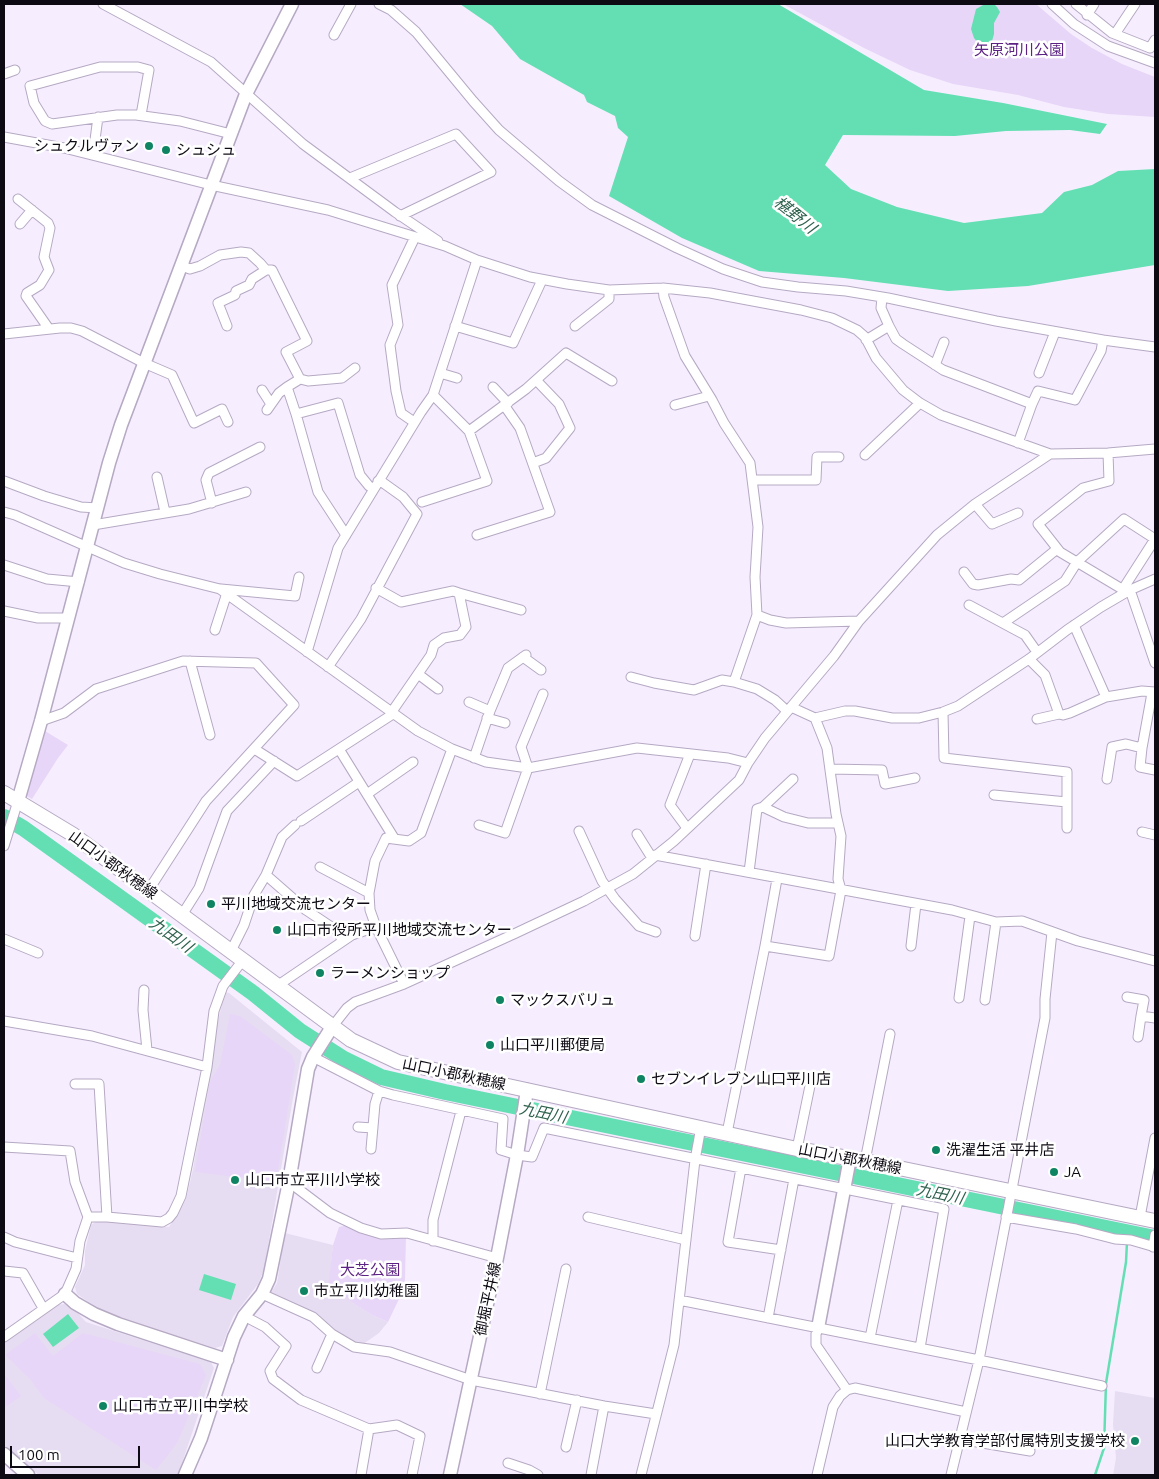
<!DOCTYPE html>
<meta charset="utf-8">
<style>
body{margin:0}
#map{position:relative;width:1159px;height:1479px;overflow:hidden;background:#f6eeff;font-family:Ubuntu,sans-serif}
canvas{display:block}
.frame{position:absolute;inset:0;border:5px solid #0e0a13;pointer-events:none}
.scale{position:absolute;left:10px;top:1446px;width:130px;height:22px;box-sizing:border-box;border:2px solid #0e0a13;border-top:0;padding-left:6px;font-size:15px;line-height:18px;white-space:nowrap;color:#0e0a13;-webkit-text-stroke:4px #fff;paint-order:stroke}
</style>
<div id="map">
<canvas width="1159" height="1479"></canvas>
<div class="frame"></div>
<div class="scale">100 m</div>
</div>
<script>
const g = document.querySelector('canvas').getContext('2d');
g.lineJoin = 'round';
function fill(path, color) { g.fillStyle = color; g.fill(path, 'evenodd'); }
const shape = rows => new Path2D(rows.map(r => 'M' + r).join(''));
function strokePath(path, color, width, dash) { g.strokeStyle = color; g.lineWidth = width; g.lineCap = dash ? 'butt' : 'round'; g.setLineDash(dash || []); g.stroke(path); }
function label(font, color, halo, rows, align = 'center') {
  g.font = font + ' Ubuntu,"Noto Sans JP",sans-serif'; g.lineWidth = 5; g.setLineDash([]); g.textBaseline = 'middle'; g.strokeStyle = halo; g.fillStyle = color; for (const [text, x, y, turn = 0] of rows) {
    g.save(); g.translate(x, y); g.rotate((+turn || 0) * Math.PI / 180); g.textAlign = isNaN(turn) ? turn : align; if (halo) g.strokeText(text, 0, 0); g.fillText(text, 0, 0); g.restore();
  }
}
fill(shape([
 [225,992,229,993,302,1052,293,1098,264,1270,258,1284,233,1317,222,1346,215,1348,119,1318,100,1310,77,1294,75,1287,85,1265,85,1251,91,1225,94,1223,99,1220,169,1227,186,1199,193,1169,217,1025],
 [285,1233,333,1245,329,1287,372,1315,388,1322,379,1333,362,1345,354,1344,270,1294,277,1283],
 [65,1304,78,1313,86,1322,211,1362,214,1368,178,1475,39,1475,4,1445,4,1343,54,1305],
 [1115,1391,1155,1398,1155,1475,1113,1475,1116,1458,1113,1424]
]), '#e7ddf2');
fill(shape([
 [783,4,1036,4,1071,34,1092,48,1122,64,1155,77,1155,117,1108,114,1064,107,1018,95,953,84,910,70,864,48],
 [45,731,68,745,58,758,32,799,23,794],
 [230,1014,240,1016,292,1055,295,1065,276,1182,195,1172,210,1081,220,1065],
 [348,1225,406,1236,405,1280,399,1299,388,1322,372,1315,328,1287,333,1245,339,1227],
 [35,1333,53,1356,83,1333,200,1364,206,1375,177,1443,156,1470,44,1398,30,1379,5,1355],
 [4,1374,21,1396,4,1408]
]), '#e7d6f8');
fill(shape([
 [460,4,778,4,924,90,1003,103,1107,124,1100,134,1070,130,1006,131,955,136,843,135,825,165,851,189,897,207,964,223,1042,213,1064,192,1092,185,1118,171,1155,169,1155,265,1028,286,948,291,844,278,759,271,682,238,609,196,628,137,618,128,615,116,587,102,584,95,520,59,492,26],
 [985,4,994,4,997,7,1000,12,994,23,994,34,992,41,986,44,978,43,974,38,971,29,976,9],
 [204,1274,236,1284,231,1300,199,1290],
 [68,1314,79,1328,53,1347,43,1334]
]), '#64dfb3');
strokePath(shape([
 [1095,1475,1104,1448,1106,1383,1126,1262,1127,1242]
]), '#64dfb3', 2.5);
strokePath(shape([
 [4,817,23,828,253,993,300,1031,344,1059,381,1077,445,1092,1155,1238]
]), '#64dfb3', 16);
const street = shape([
 [103,4,211,62,303,144,395,212,438,241],
 [379,4,391,10,416,32,473,101,499,130,559,181,592,205,677,248,723,269,762,282,798,287,846,291,888,298,996,321,1103,340,1155,347],
 [1052,4,1074,24,1108,46,1155,63],
 [1076,4,1112,33,1150,48,1155,40],
 [1087,15,1094,4],
 [1115,34,1135,4],
 [334,35,351,4],
 [4,74,15,70],
 [141,115,149,70,138,67,100,67,30,86,34,103,45,121,52,124,117,115,136,115,180,121,231,134],
 [4,137,64,148,211,185,328,210,445,246,477,260,530,277,567,284,609,290,663,288,710,293,801,310,832,318,857,330,865,337,876,358,903,390,920,403,941,415,1050,454,1108,453,1155,449],
 [93,155,98,117],
 [350,178,456,134,491,172,400,216],
 [18,199,48,223,50,228,44,257,49,270,40,285,27,293,26,296,49,329],
 [20,224,32,210],
 [182,266,190,269,200,266,220,255,241,252,249,253,260,263,266,270,252,279,249,285,236,291,235,295,218,303,227,326],
 [266,270,272,270,307,341,286,352,300,379,287,387,296,414],
 [663,288,664,297,685,356,712,400,724,423,750,463,758,527,755,577,757,615,770,620,786,623,859,621],
 [882,297,881,308,889,326,896,339,903,344,943,370,1032,404,1038,391,1075,400,1101,351,1103,340],
 [455,326,513,343,542,280],
 [575,326,609,299,609,290],
 [4,334,60,328,71,328,82,331,144,363,172,375,194,423,222,409,228,422],
 [866,340,889,326],
 [935,365,944,342],
 [440,373,457,378],
 [1039,373,1055,332],
 [300,379,308,381,342,378,355,368],
 [493,387,508,403],
 [262,390,271,404],
 [675,405,709,396],
 [267,410,279,393,287,387],
 [414,422,401,413,396,391,390,345,398,325,392,285,415,237],
 [469,431,526,389,566,353,612,381],
 [1018,443,1032,404],
 [1108,453,1109,481,1083,488,1038,524,1060,552,1127,592],
 [865,455,920,403],
 [533,463,546,458,570,428,559,404,536,380],
 [157,477,165,512],
 [753,480,816,480,817,457,839,457],
 [4,481,44,496,81,507,98,508],
 [422,502,487,481,469,431,433,395],
 [212,503,206,480,209,473,260,447],
 [975,504,992,524,1018,513],
 [4,512,15,515,124,563,160,574,220,589,418,731,452,749,486,762,528,768,637,748,728,758,748,763],
 [93,525,189,509,246,492],
 [346,535,318,492,296,414,338,403,360,475,369,486,374,489],
 [477,535,550,512,520,428,504,405],
 [4,565,47,579,79,582],
 [964,572,973,584,978,585,1011,579,1019,580,1057,549],
 [376,588,401,602,453,591,459,593],
 [221,589,295,596,299,577],
 [1130,590,1155,663],
 [969,605,1025,635,1037,652],
 [4,611,38,618,69,618],
 [1003,623,1065,581,1077,562,1124,519,1155,539,1123,589],
 [215,630,227,593],
 [307,652,338,548,421,412,433,395,477,260],
 [523,657,541,670],
 [1029,659,1045,675,1059,714,1037,719],
 [190,661,210,735],
 [328,667,361,619,417,514,403,497,382,482,378,481],
 [418,674,438,689],
 [631,677,654,683,694,690,722,680,734,682,757,689,775,700,787,711],
 [734,682,757,615],
 [1106,697,1142,691,1155,692],
 [469,702,490,711],
 [943,712,944,758,1067,772,1067,828],
 [391,713,431,655,434,645,444,638,460,635,466,627,459,593,521,610],
 [1059,714,1063,715,1070,713,1106,697,1074,625],
 [487,718,505,723],
 [815,718,845,711,855,711,892,718,919,718,943,712,958,706,1029,659,1067,630,1101,607,1130,590,1155,579],
 [41,721,64,713,96,689,183,661,256,663,294,705,206,801,148,891],
 [1142,748,1140,767,1155,770],
 [339,749,394,838],
 [256,750,297,776,393,714],
 [474,758,490,711,508,668,526,655],
 [830,769,882,770,885,784,915,778],
 [1107,779,1112,747,1126,744,1142,748,1152,693],
 [367,794,413,762],
 [994,795,1067,802],
 [763,807,793,779],
 [301,821,359,782],
 [479,825,505,833,528,768,521,747,543,694],
 [687,828,670,805,690,754],
 [579,831,602,881,615,899,639,926,656,932],
 [1142,832,1155,835],
 [637,834,652,858],
 [4,846,18,801],
 [655,855,952,910,996,922,1022,921,1078,941,1155,961],
 [320,867,369,893],
 [749,872,757,809,763,807,784,817,808,823,838,823],
 [266,875,306,910,339,932,342,941],
 [182,915,199,888,227,811,274,761],
 [376,927,404,984],
 [695,936,706,864],
 [4,939,38,953],
 [765,946,777,879],
 [911,946,916,904],
 [231,951,244,925,254,895,266,875,282,837,295,825],
 [277,986,352,935,376,927,370,910,369,893,375,861,386,838,409,841,421,833,452,749],
 [144,990,143,1010,147,1050],
 [1127,997,1144,1000,1141,1016,1155,1018],
 [959,998,970,916],
 [985,1000,996,922],
 [4,1021,92,1036,207,1067],
 [332,1027,347,1008,355,1002,404,984,516,933,584,901,633,874,674,841,739,780,748,763,765,738,834,656,859,621,937,535,975,504,1050,454],
 [1138,1037,1141,1016],
 [313,1057,379,1091,393,1095,503,1119,501,1150,517,1155,532,1157,544,1128,944,1209,920,1348],
 [75,1084,99,1084,107,1217],
 [358,1127,373,1128],
 [727,1133,765,946,829,956,841,890,838,879,841,836,836,814,827,748,815,718,791,707],
 [4,1147,70,1151,75,1182,88,1217],
 [371,1149,375,1104,379,1091],
 [797,1149,811,1081],
 [865,1161,890,1034],
 [741,1168,728,1242,781,1250],
 [289,1182,330,1213,361,1228,381,1234,407,1233,497,1258],
 [588,1217,686,1240],
 [1006,1217,1076,1229,1115,1239,1131,1240,1155,1247],
 [1140,1217,1155,1138],
 [4,1237,15,1242,77,1258],
 [433,1241,433,1220,461,1111],
 [1153,1247,1155,1235],
 [4,1271,23,1273,43,1308],
 [262,1294,313,1317,332,1334,354,1347,390,1352,471,1380,604,1406,656,1414],
 [679,1300,979,1360,1102,1386],
 [244,1316,265,1327,286,1346,270,1371,273,1379,301,1400,369,1429,397,1425,420,1436,412,1475],
 [768,1318,794,1179],
 [818,1328,816,1334,816,1345,847,1390],
 [4,1337,65,1294,76,1269,80,1241,88,1217,107,1217,162,1222,169,1218,173,1213,181,1196,207,1067,214,1011,223,986,243,960],
 [870,1338,898,1200],
 [317,1368,332,1334],
 [540,1394,566,1269],
 [959,1439,1030,1451],
 [566,1447,577,1400],
 [508,1463,529,1470,538,1475],
 [361,1475,369,1429],
 [591,1475,604,1406],
 [641,1475,674,1345,695,1160,701,1127],
 [817,1475,833,1407,840,1396,847,1390,855,1388,966,1412],
 [951,1475,979,1360,1045,1018,1045,999,1052,932]
]);
const secondary = shape([
 [18,801,41,721,109,463,121,425,246,94,292,4],
 [65,1294,75,1303,94,1314,118,1324,227,1360],
 [818,1328,850,1158],
 [4,1454,28,1475],
 [185,1475,201,1438,234,1337,244,1316,262,1294,269,1279,289,1182,308,1069,313,1057,332,1027],
 [450,1475,497,1258,517,1155,527,1090]
]);
const primary = shape([
 [4,793,72,834,351,1040,398,1062,797,1149,865,1161,1155,1221]
]);
strokePath(street, '#b6a9c3', 11);
strokePath(secondary, '#b6a9c3', 15);
strokePath(primary, '#b6a9c3', 16);
strokePath(street, '#fff', 9);
strokePath(secondary, '#fff', 12);
strokePath(primary, '#fff', 14);
for (const [x, y, r, color] of [
 [149,146,5,"#0f8463"],
 [166,150,5,"#0f8463"],
 [211,904,5,"#0f8463"],
 [277,930,5,"#0f8463"],
 [320,973,5,"#0f8463"],
 [500,1000,5,"#0f8463"],
 [490,1045,5,"#0f8463"],
 [641,1079,5,"#0f8463"],
 [936,1150,5,"#0f8463"],
 [1054,1172,5,"#0f8463"],
 [235,1180,5,"#0f8463"],
 [304,1291,5,"#0f8463"],
 [103,1406,5,"#0f8463"],
 [1135,1441,5,"#0f8463"]
]) { const dot = new Path2D(); dot.arc(x, y, r, 0, 2 * Math.PI); g.fillStyle = color; g.fill(dot); strokePath(dot, '#fff', 2); }
label('15px', '#5c2284', '#fff', [
 ["矢原河川公園",1019,50],
 ["大芝公園",370,1270]
]);
label('15px', '#0e0a13', '#fff', [
 ["シュクルヴァン",139,146,"right"],
 ["シュシュ",176,150],
 ["平川地域交流センター",221,904],
 ["山口市役所平川地域交流センター",287,930],
 ["ラーメンショップ",330,973],
 ["マックスバリュ",510,1000],
 ["山口平川郵便局",500,1045],
 ["セブンイレブン山口平川店",651,1079],
 ["洗濯生活 平井店",946,1150],
 ["JA",1064,1172],
 ["山口市立平川小学校",245,1180],
 ["市立平川幼稚園",314,1291],
 ["山口市立平川中学校",113,1406],
 ["山口大学教育学部付属特別支援学校",1125,1441,"right"]
], 'left');
label('15px', '#0e0a13', '#fff', [
 ["山口小郡秋穂線",113,865,36],
 ["山口小郡秋穂線",454,1074,12],
 ["山口小郡秋穂線",850,1159,11],
 ["御堀平井線",488,1299,-78]
]);
label('italic 16px', '#2f614e', '#fff', [
 ["椹野川",795,215,39],
 ["九田川",171,935,35],
 ["九田川",543,1113,12],
 ["九田川",940,1194,12]
]);
</script>
